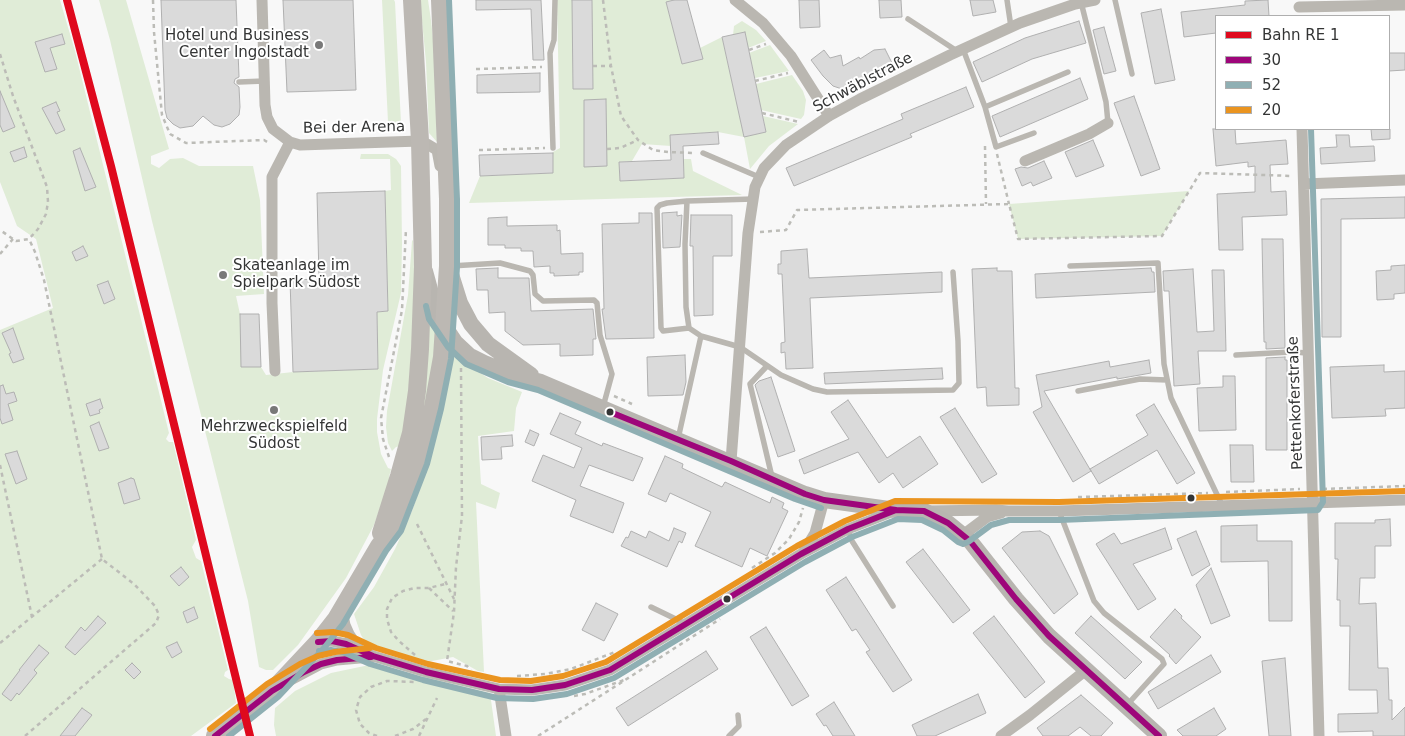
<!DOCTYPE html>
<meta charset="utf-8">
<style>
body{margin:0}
#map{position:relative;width:1405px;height:736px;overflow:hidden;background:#f8f8f8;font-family:"DejaVu Sans",sans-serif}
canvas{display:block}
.legend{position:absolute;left:1215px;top:15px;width:175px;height:115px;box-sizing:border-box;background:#fff;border:1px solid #aeaeae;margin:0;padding:6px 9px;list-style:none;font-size:15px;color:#343535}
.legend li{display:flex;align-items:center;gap:10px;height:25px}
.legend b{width:25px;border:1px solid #aeaeae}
</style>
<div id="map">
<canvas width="1405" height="736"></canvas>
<ul class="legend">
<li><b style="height:6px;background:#df091d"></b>Bahn RE 1</li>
<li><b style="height:6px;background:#9e067a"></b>30</li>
<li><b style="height:6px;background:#8fafb3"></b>52</li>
<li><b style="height:6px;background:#ea9420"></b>20</li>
</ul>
</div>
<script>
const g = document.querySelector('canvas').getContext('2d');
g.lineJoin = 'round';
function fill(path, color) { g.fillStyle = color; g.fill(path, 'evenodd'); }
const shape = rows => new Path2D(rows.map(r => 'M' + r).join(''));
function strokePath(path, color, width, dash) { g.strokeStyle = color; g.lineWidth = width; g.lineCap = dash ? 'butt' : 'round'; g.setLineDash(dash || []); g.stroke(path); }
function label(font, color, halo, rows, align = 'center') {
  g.font = font + ' "DejaVu Sans",sans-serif'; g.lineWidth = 4; g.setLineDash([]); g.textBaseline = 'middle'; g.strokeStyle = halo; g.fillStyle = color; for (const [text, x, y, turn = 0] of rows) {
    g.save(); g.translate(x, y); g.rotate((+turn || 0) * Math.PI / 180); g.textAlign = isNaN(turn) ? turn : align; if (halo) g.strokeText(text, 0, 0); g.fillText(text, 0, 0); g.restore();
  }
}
fill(shape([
 [0,0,60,0,75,51,169,433,166,439,169,442,173,442,196,540,192,547,196,558,201,561,228,670,225,672,224,676,229,679,233,680,236,703,191,736,0,736,0,330,53,308,36,239,17,226,0,182],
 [99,0,126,0,169,149,151,156,151,164,159,168,170,159,183,158,199,166,253,166,260,200,264,294,236,296,240,314,242,367,261,367,266,375,293,372,378,369,377,312,388,311,385,191,391,190,390,159,360,159,361,154,388,154,396,159,401,166,402,244,401,293,383,370,377,419,377,432,381,454,388,468,391,469,389,477,390,480,374,525,346,578,298,645,273,670,266,670,259,667,248,601,152,221,110,40],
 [382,0,394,0,395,2,401,123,388,128,379,128,379,123,388,122],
 [420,0,428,0,431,20,434,47,437,142,429,133,426,62],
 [557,0,674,0,666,2,682,64,702,59,700,48,722,37,744,136,766,132,763,116,798,124,769,146,750,169,744,137,718,132,670,135,671,146,642,144,632,161,619,162,620,181,684,178,683,159,691,159,693,171,742,195,469,203,480,176,553,173,553,152,560,148],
 [742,21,756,30,766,41,748,48,733,35,734,26],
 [770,45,789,71,755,78,749,53],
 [792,75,803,91,806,100,804,115,801,119,761,110,756,84],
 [1189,191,1162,236,1018,239,1009,204],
 [413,240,415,297,408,399,401,446,396,447,392,451,388,443,386,427,387,411,408,295,412,241],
 [428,306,437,327,430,387,414,444],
 [450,347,461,355,460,360,488,378,522,392,516,408,514,431,478,436,481,484,500,493,496,509,476,502,484,672,478,671,453,657,416,664,392,653,368,646,361,635,354,614,374,587,395,549,412,511,424,476,433,442],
 [374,664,490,693,496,736,276,736,274,725,275,708,295,691,331,673]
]), '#e0ecd7');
const building = shape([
 [161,0,236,0,239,77,235,79,234,83,239,87,240,107,239,115,230,124,222,127,214,125,203,116,193,126,180,128,173,124,167,118,165,110,161,0],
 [283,0,353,0,356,90,287,92,283,0],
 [476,0,541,0,544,60,533,60,531,9,476,10,476,0],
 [572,0,592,0,593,89,573,89,572,0],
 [674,0,687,0,703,59,682,64,666,2,674,0],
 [799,0,819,0,820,27,800,28,799,0],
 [879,0,901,0,902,17,880,18,879,0],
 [970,0,993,0,996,12,973,16,970,0],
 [1268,0,1269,16,1216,16,1216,33,1184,37,1181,12,1245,5,1245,1,1268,0],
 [1161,9,1175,80,1155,84,1141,13,1161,9],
 [1079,21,1086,43,1032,59,982,82,973,62,1025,38,1079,21],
 [1104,27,1116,71,1104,74,1093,30,1104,27],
 [745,32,766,132,744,137,722,37,745,32],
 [62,34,65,44,50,48,57,69,45,72,35,42,62,34],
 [885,49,894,67,853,89,845,90,833,86,823,76,811,60,824,50,830,58,841,55,843,66,859,57,860,59,874,50,885,49],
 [1389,53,1405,53,1405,70,1389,71,1389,53],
 [540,73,540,92,477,93,477,75,540,73],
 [1080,78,1088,99,1000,137,992,116,1080,78],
 [966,87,974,107,910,134,912,137,794,186,786,168,903,119,901,114,966,87],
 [0,91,15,127,3,132,0,125,0,91],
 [1134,96,1160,169,1141,176,1114,103,1134,96],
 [606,99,607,166,584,167,584,100,606,99],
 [56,102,60,111,57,112,65,130,56,134,42,108,56,102],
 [1213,129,1235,129,1236,144,1286,140,1288,164,1270,165,1271,192,1286,191,1287,215,1242,217,1243,250,1219,250,1217,194,1255,192,1255,166,1248,167,1248,162,1216,166,1213,129],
 [1371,129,1390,129,1390,139,1372,140,1371,129],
 [718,132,719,144,683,146,684,178,620,181,619,162,671,160,670,135,718,132],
 [1336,135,1349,135,1350,147,1374,146,1375,161,1321,164,1320,148,1337,147,1336,135],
 [1093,140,1104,166,1076,177,1065,152,1093,140],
 [24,147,27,157,14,162,10,152,24,147],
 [80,148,96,187,85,191,73,151,80,148],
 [553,153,553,173,480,176,479,155,553,153],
 [1044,161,1052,178,1033,186,1031,182,1022,186,1015,169,1021,167,1028,168,1044,161],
 [385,191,388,311,377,312,378,369,293,372,290,280,319,279,317,193,385,191],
 [1405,197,1405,218,1341,219,1341,337,1322,337,1321,199,1405,197],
 [677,212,677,216,682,215,680,247,663,248,662,213,677,212],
 [639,213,652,213,654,338,606,339,602,309,604,309,602,224,639,223,639,213],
 [691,215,732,215,732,256,713,256,713,315,694,316,693,246,690,246,691,215],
 [507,217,507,226,557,225,557,231,560,230,561,254,583,253,583,272,579,272,579,275,554,276,554,273,550,273,550,266,534,267,533,251,521,251,521,248,505,248,505,245,488,245,488,218,507,217],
 [1262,239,1283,239,1285,348,1266,349,1266,342,1264,342,1262,239],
 [83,246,88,256,76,261,72,252,83,246],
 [807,249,809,278,942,272,942,292,810,298,813,368,786,369,785,352,781,353,781,343,785,342,782,274,778,274,778,264,781,264,781,251,807,249],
 [1405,265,1405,293,1394,294,1394,299,1377,300,1376,271,1391,270,1391,266,1405,265],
 [498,268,498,278,529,278,531,311,593,309,596,339,593,339,593,355,560,356,560,344,523,345,505,331,505,312,489,313,488,290,477,290,476,269,498,268],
 [997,268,997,271,1012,271,1015,388,1019,388,1019,405,987,406,986,387,977,388,972,269,997,268],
 [1151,268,1152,272,1154,272,1155,292,1036,298,1035,274,1151,268],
 [1193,269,1197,332,1214,331,1212,270,1224,270,1226,351,1198,351,1200,384,1174,386,1169,291,1164,291,1163,271,1193,269],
 [108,281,115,299,104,304,97,285,108,281],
 [240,314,259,314,261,367,241,367,240,314],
 [13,328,24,359,13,363,9,354,11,353,2,333,13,328],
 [685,355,686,382,683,395,648,396,647,357,685,355],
 [1285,357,1285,360,1287,360,1287,450,1266,450,1266,358,1285,357],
 [1149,360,1151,373,1117,379,1117,377,1044,391,1091,471,1073,482,1033,412,1042,407,1036,375,1109,361,1110,367,1149,360],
 [1384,365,1384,372,1405,371,1405,408,1385,409,1386,416,1332,418,1330,367,1384,365],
 [942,368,943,379,825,384,824,373,942,368],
 [1223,376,1235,376,1236,430,1199,431,1197,388,1223,387,1223,376],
 [771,377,795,451,778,457,755,385,759,381,771,377],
 [3,385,6,394,14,392,17,401,8,404,13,420,2,424,0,418,0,386,3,385],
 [100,399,103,408,99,410,100,413,90,416,86,404,100,399],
 [848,400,887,458,920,436,938,464,903,488,893,473,879,483,858,452,804,474,799,460,849,439,831,412,848,400],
 [1154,404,1195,473,1177,484,1157,450,1099,484,1090,469,1148,435,1136,415,1154,404],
 [955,408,997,474,982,483,940,417,955,408],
 [560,413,581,422,575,434,602,446,603,443,643,458,633,481,589,465,580,486,624,503,613,533,570,516,576,500,532,481,543,455,574,468,582,448,550,434,560,413],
 [99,422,109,448,99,451,90,426,99,422],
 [530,430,539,434,534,446,525,442,530,430],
 [512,435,513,446,501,447,502,459,482,460,481,437,512,435],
 [1230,445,1253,445,1254,482,1231,482,1230,445],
 [17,451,27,479,16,484,5,454,17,451],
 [665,456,683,464,682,468,722,487,725,482,770,503,772,497,784,503,782,508,788,511,767,556,750,548,742,567,695,546,711,512,670,493,666,502,648,494,665,456],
 [131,478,134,479,140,499,124,504,118,483,131,478],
 [1390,519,1391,546,1375,546,1375,578,1360,578,1359,604,1376,603,1378,668,1388,668,1389,700,1392,700,1392,720,1405,707,1405,736,1373,736,1373,731,1338,732,1338,714,1378,713,1377,690,1349,690,1350,626,1340,626,1340,600,1337,600,1338,559,1335,559,1335,523,1375,523,1375,520,1390,519],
 [1257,525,1257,541,1292,541,1292,621,1269,621,1268,561,1221,562,1221,526,1257,525],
 [674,528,686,533,682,543,679,541,667,567,621,546,626,537,628,538,631,531,646,538,649,531,669,541,674,528],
 [1165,528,1172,549,1133,564,1156,599,1138,610,1096,544,1114,533,1121,544,1165,528],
 [1040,531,1049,536,1078,594,1054,614,1002,548,1022,532,1040,531],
 [1196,531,1210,565,1192,576,1177,539,1196,531],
 [923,549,970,610,953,623,906,562,923,549],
 [181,567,189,577,179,586,170,576,181,567],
 [1211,568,1230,616,1211,624,1196,585,1211,568],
 [846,577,912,680,893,692,866,652,870,650,856,629,852,631,826,590,846,577],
 [596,603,618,614,604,641,582,630,596,603],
 [194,607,198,618,187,623,183,612,194,607],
 [1175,609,1182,616,1181,618,1201,637,1176,664,1169,656,1170,655,1150,637,1175,609],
 [98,616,106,623,75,655,65,647,81,627,85,631,98,616],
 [994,616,1045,682,1025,698,973,633,994,616],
 [1091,616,1142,662,1125,679,1075,633,1091,616],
 [766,627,809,696,792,706,750,637,766,627],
 [177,642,182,652,172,658,166,647,177,642],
 [39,645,49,653,34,670,37,673,19,695,17,693,11,701,2,694,20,670,19,670,39,645],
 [706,651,718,669,628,726,616,708,706,651],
 [1211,655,1221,672,1158,709,1148,692,1211,655],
 [1285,658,1291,736,1269,736,1262,661,1285,658],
 [132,663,141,672,134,679,125,670,132,663],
 [978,694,986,713,935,736,917,736,912,725,978,694],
 [1081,695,1113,723,1101,736,1091,736,1080,727,1068,736,1043,736,1037,728,1081,695],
 [834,702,855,736,833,736,826,725,824,726,816,714,834,702],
 [82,708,92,715,75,736,60,736,82,708],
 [1214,708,1226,729,1216,736,1183,736,1177,730,1214,708]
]);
fill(building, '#dadada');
strokePath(building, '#b0b0b0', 1);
strokePath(shape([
 [153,0,154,32,162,115,170,134,186,143,264,140,269,143],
 [603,0,611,66,621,116,638,140,653,150,668,152,694,153],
 [749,50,766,44],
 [0,54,13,96,47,187,48,202,46,214,38,229,29,239,16,241,0,230],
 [593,66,611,66],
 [476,69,542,67],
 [755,81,788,73],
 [762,113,799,122],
 [985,146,986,204],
 [607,149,620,148,638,140],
 [479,150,545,148],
 [997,154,1009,204],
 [760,232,786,230,797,210,1009,204,1018,239,1162,236,1200,173,1293,176],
 [0,254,13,239],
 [461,368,462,516,456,567,454,612,447,661,467,666,471,670],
 [614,396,632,404],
 [389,457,383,439,381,418,402,310,406,229],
 [0,465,32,617],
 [1323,489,1405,486],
 [1226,492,1300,489],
 [1078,497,1208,493],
 [417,524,454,599],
 [752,568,775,553,789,539,799,522,803,508],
 [429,588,453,611],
 [0,643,102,559],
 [415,655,399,641,391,632,387,619,387,609,392,598,403,591,415,588,429,588,445,584],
 [517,676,545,674,571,669,615,652],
 [574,696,585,694,624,680],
 [25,736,156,623,159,615,155,606,134,584,102,559,44,280,35,252,29,239],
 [377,736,369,733,360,724,356,710,360,697,371,687,387,681,416,682],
 [395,736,413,729,426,719],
 [419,736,437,698],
 [538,736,720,619]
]), '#bcbcb7', 2.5, [4, 4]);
strokePath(shape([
 [1007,0,1011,27],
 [1115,0,1132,74],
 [1081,2,1106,102,1108,123],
 [908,19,957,51],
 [963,49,985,107,1068,72],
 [239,82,264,81],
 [985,107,996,147,1034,133],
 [553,148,550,53,554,40,555,0],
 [703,153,759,177],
 [753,199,687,201,685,244,686,307,689,328,701,336,740,347,781,375,813,389,827,392,953,390,959,383,958,341,953,272],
 [687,201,667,203,660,205,657,208,661,328,663,331,689,328],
 [451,266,500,263,530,271,533,275,535,294,543,301,594,300,597,303,600,335,612,374,603,407],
 [1070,266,1158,263,1164,364,1171,398,1222,505],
 [1236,355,1291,352,1309,353],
 [767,366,750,384,772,477],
 [1078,391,1140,379,1167,380],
 [678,439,701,336],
 [1059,511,1094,601,1104,613,1162,659,1164,664,1127,705],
 [848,529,852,541,893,606],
 [651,607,686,624],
 [729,736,739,726,738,715]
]), '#bab7b1', 5.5);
strokePath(shape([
 [262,0,265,105,267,117,273,129,290,142,300,145,420,141,427,144,437,150,440,166],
 [735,0,763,23,791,56,829,116],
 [1299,7,1405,5],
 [1302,129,1319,736],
 [1025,161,1089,134,1108,123],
 [1304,184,1405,180],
 [275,371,272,303,272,177,290,142],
 [731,461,748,233,755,187,764,168,786,145,829,116,860,99,950,55,1020,23,1075,4,1095,0],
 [925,511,996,510,1008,511,1059,511,1405,500],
 [963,535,987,517,1001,513],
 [804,551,815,533,824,500],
 [345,607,343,615,345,625,349,634,359,649],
 [318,642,332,641,346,644,373,656,426,672,499,689,532,690,565,685,610,670,801,554,848,529,894,511],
 [287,682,321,664,337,660,371,657],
 [499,689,506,736],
 [1001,736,1030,715,1086,670]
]), '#bab7b1', 11);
strokePath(shape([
 [449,268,460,303,471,324,488,344,531,375],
 [425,271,437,315,455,342,470,356,484,363,511,374,541,382,805,494,824,500,896,510,924,511,948,523,970,541,1016,599,1049,636,1159,736]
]), '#b8b5b0', 16);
strokePath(shape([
 [381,533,399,476,411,433,417,391,420,349,423,267,420,141,412,0],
 [215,736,272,691,318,642,336,619,379,546,393,527,419,462,433,407,442,357,448,266,448,199,440,0]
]), '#bcb8b3', 18);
strokePath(shape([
 [610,412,731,461,805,494,824,500,896,510],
 [318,642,332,641,346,644,373,656,426,672,499,689,532,690,565,685,610,670,801,554,848,529,896,510,924,511,948,523,970,541,1016,599,1049,636,1159,736],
 [215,736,272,691,304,672,321,664,337,660,371,657]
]), '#9e067a', 6);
strokePath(shape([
 [426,306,429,319,448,347,466,364,508,382,538,390,795,499,821,508],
 [319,651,331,650,343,652,370,664,423,680,497,698,533,699,567,694,614,678,805,562,852,537,898,519,922,520,943,530,958,542,963,544,968,542,991,525,1009,520,1059,520,1318,510,1323,502,1311,129],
 [229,736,278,697,324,648,343,624,386,551,401,531,427,464,441,409,451,359,457,267,457,199,449,0]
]), '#8fafb3', 6);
strokePath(shape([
 [317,633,333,632,348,635,376,648,428,664,500,680,531,681,563,676,606,662,797,546,845,521,895,501,1059,502,1405,491],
 [210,729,267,684,300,664,318,656,335,652,370,648]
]), '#ea9420', 6);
strokePath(shape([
 [67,0,111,166,250,736]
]), '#df091d', 8);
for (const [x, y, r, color] of [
 [319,45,5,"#797979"],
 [223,275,5,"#797979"],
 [274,410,5,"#797979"],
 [610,412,4.5,"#343535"],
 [1191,498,4.5,"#343535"],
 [727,599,4.5,"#343535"]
]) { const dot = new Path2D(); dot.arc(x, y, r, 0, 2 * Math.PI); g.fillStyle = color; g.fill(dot); strokePath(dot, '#fff', 2); }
label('15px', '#343535', '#fff', [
 ["Hotel und Business",309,36],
 ["Center Ingolstadt",309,53],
 ["Skateanlage im",233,266,"left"],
 ["Spielpark Südost",233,283,"left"],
 ["Mehrzweckspielfeld",274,427,"center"],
 ["Südost",274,444,"center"]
], 'right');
label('15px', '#343535', '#fff', [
 ["Schwäblstraße",863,83,-28],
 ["Bei der Arena",354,128,-1],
 ["Pettenkoferstraße",1296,403,-92]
]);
</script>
